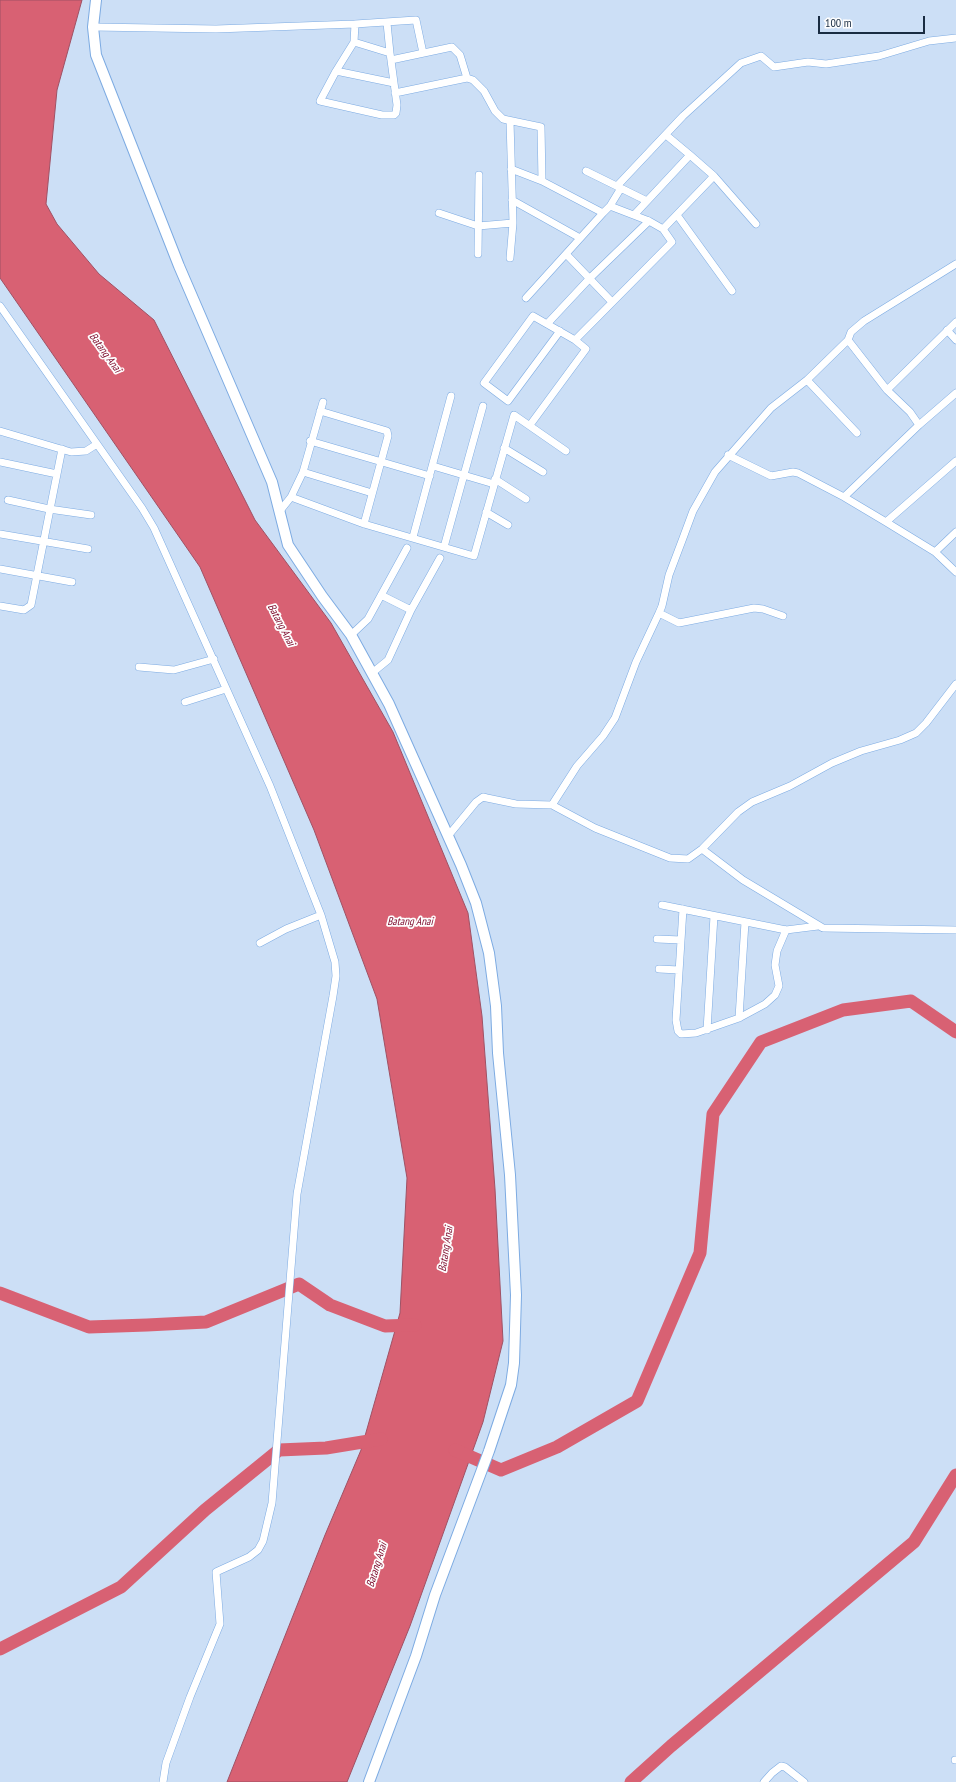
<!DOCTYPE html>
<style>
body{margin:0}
#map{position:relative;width:956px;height:1782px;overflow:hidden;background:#ccdff6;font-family:"PT Sans Narrow",sans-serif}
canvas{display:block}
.scale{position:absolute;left:818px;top:16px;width:107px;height:18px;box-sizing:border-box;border:2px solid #192c42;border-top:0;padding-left:5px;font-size:12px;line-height:14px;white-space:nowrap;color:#192c42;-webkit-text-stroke:3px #fefefe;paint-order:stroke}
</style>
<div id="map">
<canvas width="956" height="1782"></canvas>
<div class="scale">100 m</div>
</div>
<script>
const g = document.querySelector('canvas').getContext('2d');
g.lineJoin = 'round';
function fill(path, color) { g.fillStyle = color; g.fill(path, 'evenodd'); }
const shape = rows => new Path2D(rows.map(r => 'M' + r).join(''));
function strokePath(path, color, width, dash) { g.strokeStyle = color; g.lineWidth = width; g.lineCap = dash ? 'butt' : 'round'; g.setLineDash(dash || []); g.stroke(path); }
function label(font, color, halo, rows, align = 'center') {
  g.font = font + ' "PT Sans Narrow",sans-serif'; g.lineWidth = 3.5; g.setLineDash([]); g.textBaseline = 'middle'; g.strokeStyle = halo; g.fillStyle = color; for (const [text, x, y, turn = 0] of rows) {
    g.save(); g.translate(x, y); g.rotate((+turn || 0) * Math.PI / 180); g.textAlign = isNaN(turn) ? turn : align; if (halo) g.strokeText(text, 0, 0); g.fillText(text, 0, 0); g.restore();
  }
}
const water = shape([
 [0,0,82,0,57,90,46,204,57,224,99,274,154,320,255,520,331,623,393,732,468,913,482,1016,495,1189,503,1341,483,1422,410,1626,347,1782,227,1782,325,1535,361,1450,400,1313,407,1178,377,999,314,830,200,567,0,278,0,0]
]);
fill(water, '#d86173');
strokePath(water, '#9f5164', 1);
strokePath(shape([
 [0,1293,89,1327,147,1325,206,1322,299,1284,330,1305,385,1326,415,1325],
 [455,1450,501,1470,557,1447,637,1401,700,1253,713,1114,761,1042,843,1010,911,1001,956,1032],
 [0,1649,121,1587,205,1510,279,1450,326,1448,381,1439],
 [631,1782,671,1746,914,1542,956,1475]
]), '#d86173', 13);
const street = shape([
 [387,23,390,53],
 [355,24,416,20,423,53],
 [93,27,216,29,355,24,354,42,390,53,397,105,396,113,394,115,382,115,320,101,336,71,394,83],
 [391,60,452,47,460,55,467,78],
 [336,71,354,42],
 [395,93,467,78,473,80,484,91,495,111,503,119,541,127,542,181],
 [510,121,513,223,510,258],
 [511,169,542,181,603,213,610,206,649,221,663,229,672,242,575,340,533,316,484,383,508,401,560,331],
 [586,171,647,201],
 [714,176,756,224],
 [617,186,683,116,741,63,761,56,774,67,808,62,826,64,879,56,929,41,956,38],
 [512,200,580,238],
 [610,206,621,188],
 [439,213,478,226,513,223],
 [634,215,690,155,666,135],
 [677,215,732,291],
 [663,229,714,176,690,155],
 [478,254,479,175],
 [567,255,612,302],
 [526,298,603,213],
 [0,306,142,508,154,528,270,786,321,915,335,962,336,976,333,996,297,1194,272,1503,263,1541,258,1550,249,1557,216,1572,220,1624,190,1697,166,1763,163,1782],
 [547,324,590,278,649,221],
 [947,330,956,340],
 [807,380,857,433],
 [887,390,956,322],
 [320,411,387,431,388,436,364,524],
 [530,425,586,349,575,340],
 [919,425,956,393],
 [0,431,71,452,86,451,97,444],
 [310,441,430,476],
 [504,448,543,472],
 [728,455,771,476,793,472,798,473,844,497,919,425,910,412,887,390,848,340,851,332,864,321,956,264],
 [0,462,57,474],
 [433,466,494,484],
 [303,472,372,493],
 [495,479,526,499],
 [291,497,364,524,474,556,514,415,566,451],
 [844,497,886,522,956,461],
 [8,500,49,509,91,515],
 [279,512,291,497,303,472,323,402],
 [486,512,508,525],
 [886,522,935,552,956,572],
 [0,534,88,549],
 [413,537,451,396],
 [444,547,483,406],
 [935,552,956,532],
 [0,569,72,582],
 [0,606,24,610,31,605,62,449],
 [411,610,440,558],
 [783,616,763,609,754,608,679,623,659,613,662,606,669,575,683,538,693,511,715,472,771,408,807,380,848,340],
 [351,635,368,619,407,548],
 [139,667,174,670,214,659],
 [372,673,388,660,411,610,381,595],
 [185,702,226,689],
 [552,805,577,766,603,736,615,718,636,662,659,613],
 [448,836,476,802,483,797,487,798,516,804,552,805,595,828,670,858,688,859,702,849,738,812,752,802,790,786,832,763,861,751,900,740,916,733,926,723,956,684],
 [702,849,743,880,823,928,956,930],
 [662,905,786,930,818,926],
 [683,909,676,1020,678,1031,681,1034,696,1033,739,1018,765,1004,775,995,779,986,775,965,777,951,786,930],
 [657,939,681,940],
 [260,943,286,929,321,915],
 [659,969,679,970],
 [739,1018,745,922],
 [707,1030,714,916],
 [955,1760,956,1760],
 [764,1782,772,1773,781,1766,785,1767,804,1782]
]);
const secondary = shape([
 [96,0,93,27,96,55,179,266,272,482,288,545,322,596,351,635,389,704,461,865,476,903,489,953,496,1006,498,1053,510,1175,516,1295,514,1363,511,1385,489,1451,435,1595,416,1656,369,1782]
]);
strokePath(street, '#7dabe2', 8);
strokePath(secondary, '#7dabe2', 12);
strokePath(street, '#fff', 7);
strokePath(secondary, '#fff', 10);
label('italic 11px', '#7e0c2d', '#fefefe', [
 ["Batang Anai",105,353,54],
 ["Batang Anai",281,625,62],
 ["Batang Anai",410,922],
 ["Batang Anai",446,1249,-81],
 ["Batang Anai",377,1565,-73]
]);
</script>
